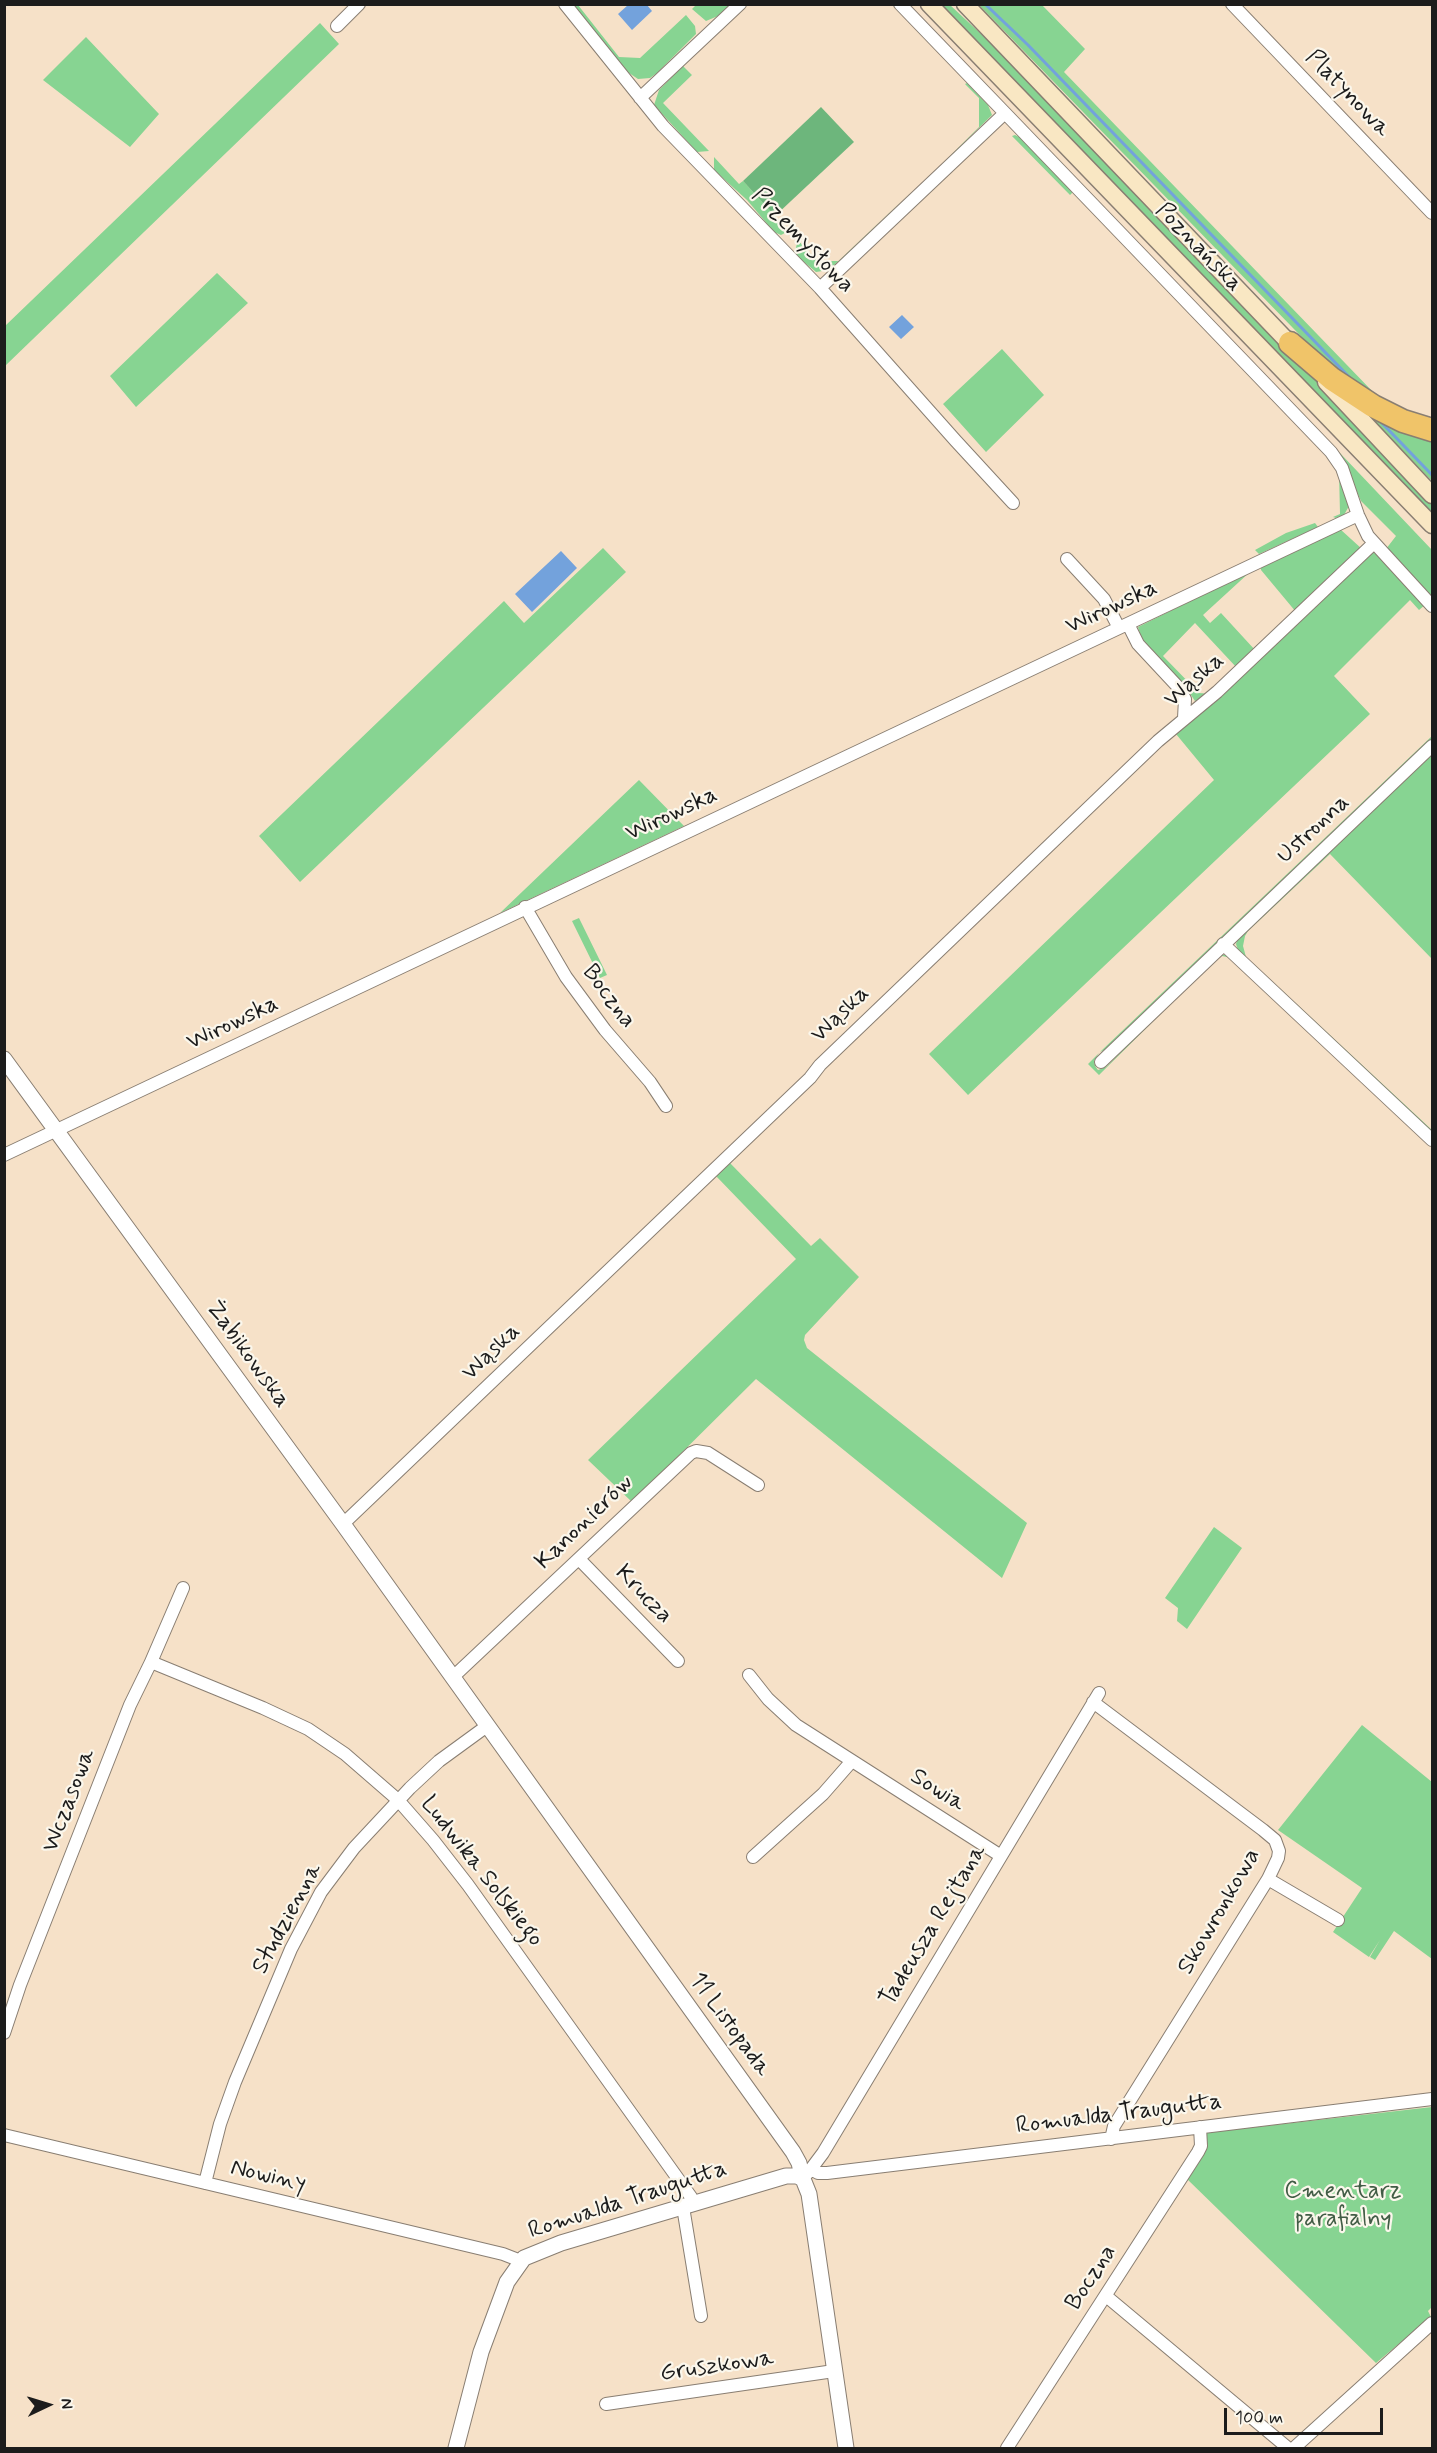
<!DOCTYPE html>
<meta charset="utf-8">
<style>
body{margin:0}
#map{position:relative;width:1437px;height:2453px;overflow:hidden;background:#f6e1c8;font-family:Mynerve,sans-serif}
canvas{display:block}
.frame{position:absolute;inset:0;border:6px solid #1c1c1c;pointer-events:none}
.north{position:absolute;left:18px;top:2375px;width:60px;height:60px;-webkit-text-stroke:4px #fbf7ec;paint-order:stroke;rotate:86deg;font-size:16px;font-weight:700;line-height:24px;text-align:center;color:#1c1c1c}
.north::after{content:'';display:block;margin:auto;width:21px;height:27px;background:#1c1c1c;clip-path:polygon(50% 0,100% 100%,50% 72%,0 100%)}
.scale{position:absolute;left:1224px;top:2408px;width:159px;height:27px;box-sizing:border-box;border:3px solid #1c1c1c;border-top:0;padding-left:8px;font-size:18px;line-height:21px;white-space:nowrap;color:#1c1c1c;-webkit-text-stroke:4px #fbf7ec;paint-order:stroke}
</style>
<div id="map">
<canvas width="1437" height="2453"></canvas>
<div class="frame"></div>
<div class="north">N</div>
<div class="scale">100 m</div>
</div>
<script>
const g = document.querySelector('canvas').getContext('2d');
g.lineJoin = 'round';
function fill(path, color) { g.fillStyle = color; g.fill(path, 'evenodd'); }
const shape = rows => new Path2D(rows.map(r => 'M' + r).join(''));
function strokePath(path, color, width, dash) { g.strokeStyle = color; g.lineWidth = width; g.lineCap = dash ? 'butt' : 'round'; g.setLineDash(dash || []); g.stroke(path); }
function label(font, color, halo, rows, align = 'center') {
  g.font = font + ' Mynerve,sans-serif'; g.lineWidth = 4.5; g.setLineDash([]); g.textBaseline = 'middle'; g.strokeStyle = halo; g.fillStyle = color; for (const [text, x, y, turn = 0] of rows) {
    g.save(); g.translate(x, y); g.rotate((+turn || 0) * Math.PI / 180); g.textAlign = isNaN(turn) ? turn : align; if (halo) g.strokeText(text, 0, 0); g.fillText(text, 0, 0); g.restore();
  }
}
fill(shape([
 [1000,4,1042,5,1085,49,1064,72,1374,393,1401,416,1327,363,979,5],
 [573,5,578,5,619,57,640,58,686,15,695,26,696,34,657,73,650,78,638,79,626,71],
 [696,5,731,5,718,16,706,21,692,9],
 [936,5,950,5,1010,61,1259,318,1432,504,1432,516],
 [320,23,339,44,5,366,5,326],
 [86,37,159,114,130,147,43,80],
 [683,66,692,75,663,103,709,151,697,152,654,105,659,90],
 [967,83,988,105,992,115,923,183,979,127,979,98,965,84],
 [1015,135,1021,138,1073,192,1070,195,1012,136],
 [714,157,739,184,743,181,789,231,781,235,774,232,747,200,714,170],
 [911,192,829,270,816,272,798,257,795,251,798,240,817,261,839,261],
 [217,273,248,303,136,407,110,376],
 [1002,349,1044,395,986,452,943,404],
 [1365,412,1432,436,1432,481],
 [1339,452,1432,550,1432,600,1386,549,1396,536,1361,501],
 [1339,471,1349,506,1344,515,1336,518,1333,517,1340,514],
 [1315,523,1318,527,1259,554,1255,550,1286,533],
 [1340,529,1362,549,1296,612,1261,570,1261,568],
 [603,548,626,572,300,882,259,836,504,601,524,623],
 [1371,552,1377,554,1426,604,1419,610,1410,600,1334,676,1370,714,968,1095,929,1054,1214,780,1176,734],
 [1251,571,1203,615,1210,623,1221,613,1255,650,1237,668,1195,623,1163,656,1199,693,1211,694,1195,701,1185,686,1141,638,1138,627],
 [1432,736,1432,741,1111,1047,1100,1052],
 [1432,751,1432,959,1330,854,1248,931,1245,936,1243,946,1246,957,1432,1130,1432,1135,1238,950,1236,944,1237,941],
 [639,780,684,826,500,913],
 [579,918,607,975,600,978,572,921],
 [1218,955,1227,955,1232,958,1222,956,1217,958,1099,1075,1088,1064,1099,1053,1094,1061,1095,1066,1098,1070,1106,1067],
 [730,1163,811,1246,820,1238,859,1277,805,1335,804,1340,807,1348,1027,1523,1002,1578,756,1379,632,1502,588,1460,796,1259,716,1176],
 [1214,1527,1242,1548,1187,1629,1177,1621,1178,1608,1165,1598],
 [1362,1725,1432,1782,1432,1959,1394,1931,1375,1960,1370,1957,1380,1940,1369,1957,1333,1932,1362,1888,1278,1830],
 [1432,2107,1432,2307,1428,2311,1431,2317,1376,2363,1187,2179,1208,2145,1205,2140,1204,2133]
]), '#87d492');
fill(shape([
 [821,107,854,142,775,216,743,181]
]), '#6db67c');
fill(shape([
 [628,5,647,5,652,11,632,30,618,14],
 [902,315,914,327,901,339,889,327],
 [561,551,577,568,532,612,515,594]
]), '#73a2dc');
strokePath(shape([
 [985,4,1028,45,1352,380],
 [1380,421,1432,475]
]), '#73a2dc', 3);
const minor = shape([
 [565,4,663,126,820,288,955,440,1013,503],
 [900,4,1005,113],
 [1232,4,1432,213],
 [337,26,359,4],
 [640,98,740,4],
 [820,288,1005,113,1331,452,1342,468,1358,515,1368,536,1432,606],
 [1067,559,1104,599,1119,628],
 [1128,624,1138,644,1179,688,1185,699,1184,718],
 [525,907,566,977,605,1030,650,1082,666,1106],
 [1223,944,1432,1140],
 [1101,1062,1432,746],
 [4,1155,1358,515],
 [343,1524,810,1078,820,1065,1158,741,1217,692,1374,543],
 [579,1559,678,1661],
 [151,1662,263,1708,308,1729,345,1754,398,1800,433,1840,468,1885,691,2197,694,2204],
 [749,1675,768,1699,796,1725,1001,1856],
 [453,1677,691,1453,696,1451,708,1453,758,1485],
 [1093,1702,1263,1830,1275,1840,1279,1851,1278,1858,1268,1879,1114,2126,1111,2139],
 [753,1857,823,1794,851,1762],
 [1268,1879,1338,1920],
 [4,2033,20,1985,130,1705,151,1662,183,1588],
 [4,2135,503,2254,521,2261],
 [811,2169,818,2173,827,2173,1432,2099],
 [808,2173,823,2153,1099,1693],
 [205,2183,220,2124,235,2082,291,1949,321,1892,354,1848,410,1788,439,1761,487,1726],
 [683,2207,701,2316],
 [1106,2296,1288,2448],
 [606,2404,834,2371],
 [1007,2448,1198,2152,1201,2146,1200,2127],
 [1294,2448,1432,2323]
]);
const tertiary = shape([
 [4,1059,343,1524,793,2152,799,2163,803,2179,809,2194,846,2448],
 [456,2448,481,2352,507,2282,524,2258,561,2243,786,2176,797,2176,803,2179]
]);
const secondary = shape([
 [929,4,1432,525],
 [965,4,1296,350],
 [1326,382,1432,495]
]);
const motorway = shape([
 [1290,343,1332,379,1373,406,1403,421,1432,430]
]);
strokePath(minor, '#897e72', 14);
strokePath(tertiary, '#897e72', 17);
strokePath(secondary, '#897e72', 19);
strokePath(motorway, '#897e72', 25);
strokePath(minor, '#fff', 12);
strokePath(tertiary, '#fff', 15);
strokePath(secondary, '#f9e7c3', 16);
strokePath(motorway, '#f0c469', 22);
label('24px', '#1c1c1c', '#fbf7ec', [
 ["Platynowa",1347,94,46],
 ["Przemysłowa",802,241,46],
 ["Poznańska",1198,248,46],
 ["Wirowska",1112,608,-25],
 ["Wąska",1195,681,-41],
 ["Wirowska",672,815,-25],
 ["Ustronna",1314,830,-43],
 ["Boczna",608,997,53],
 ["Wąska",841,1015,-44],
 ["Wirowska",233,1024,-25],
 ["Wąska",492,1353,-44],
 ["Żabikowska",247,1355,54],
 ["Kanonierów",585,1523,-44],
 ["Krucza",643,1595,46],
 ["Sowia",937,1791,32],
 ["Wczasowa",70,1801,-69],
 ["Ludwika Solskiego",481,1872,52],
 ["Skowronkowa",1220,1912,-60],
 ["Studzienna",288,1919,-62],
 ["Tadeusza Rejtana",934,1926,-59],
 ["11 Listopada",729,2025,54],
 ["Romualda Traugutta",1119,2115,-7],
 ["Nowiny",268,2177,13],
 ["Romualda Traugutta",628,2201,-18],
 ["Boczna",1092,2278,-57],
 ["Gruszkowa",717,2367,-8]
]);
label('24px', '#415c45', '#fbf7ec', [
 ["Cmentarz",1343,2192],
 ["parafialny",1343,2220]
]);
</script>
